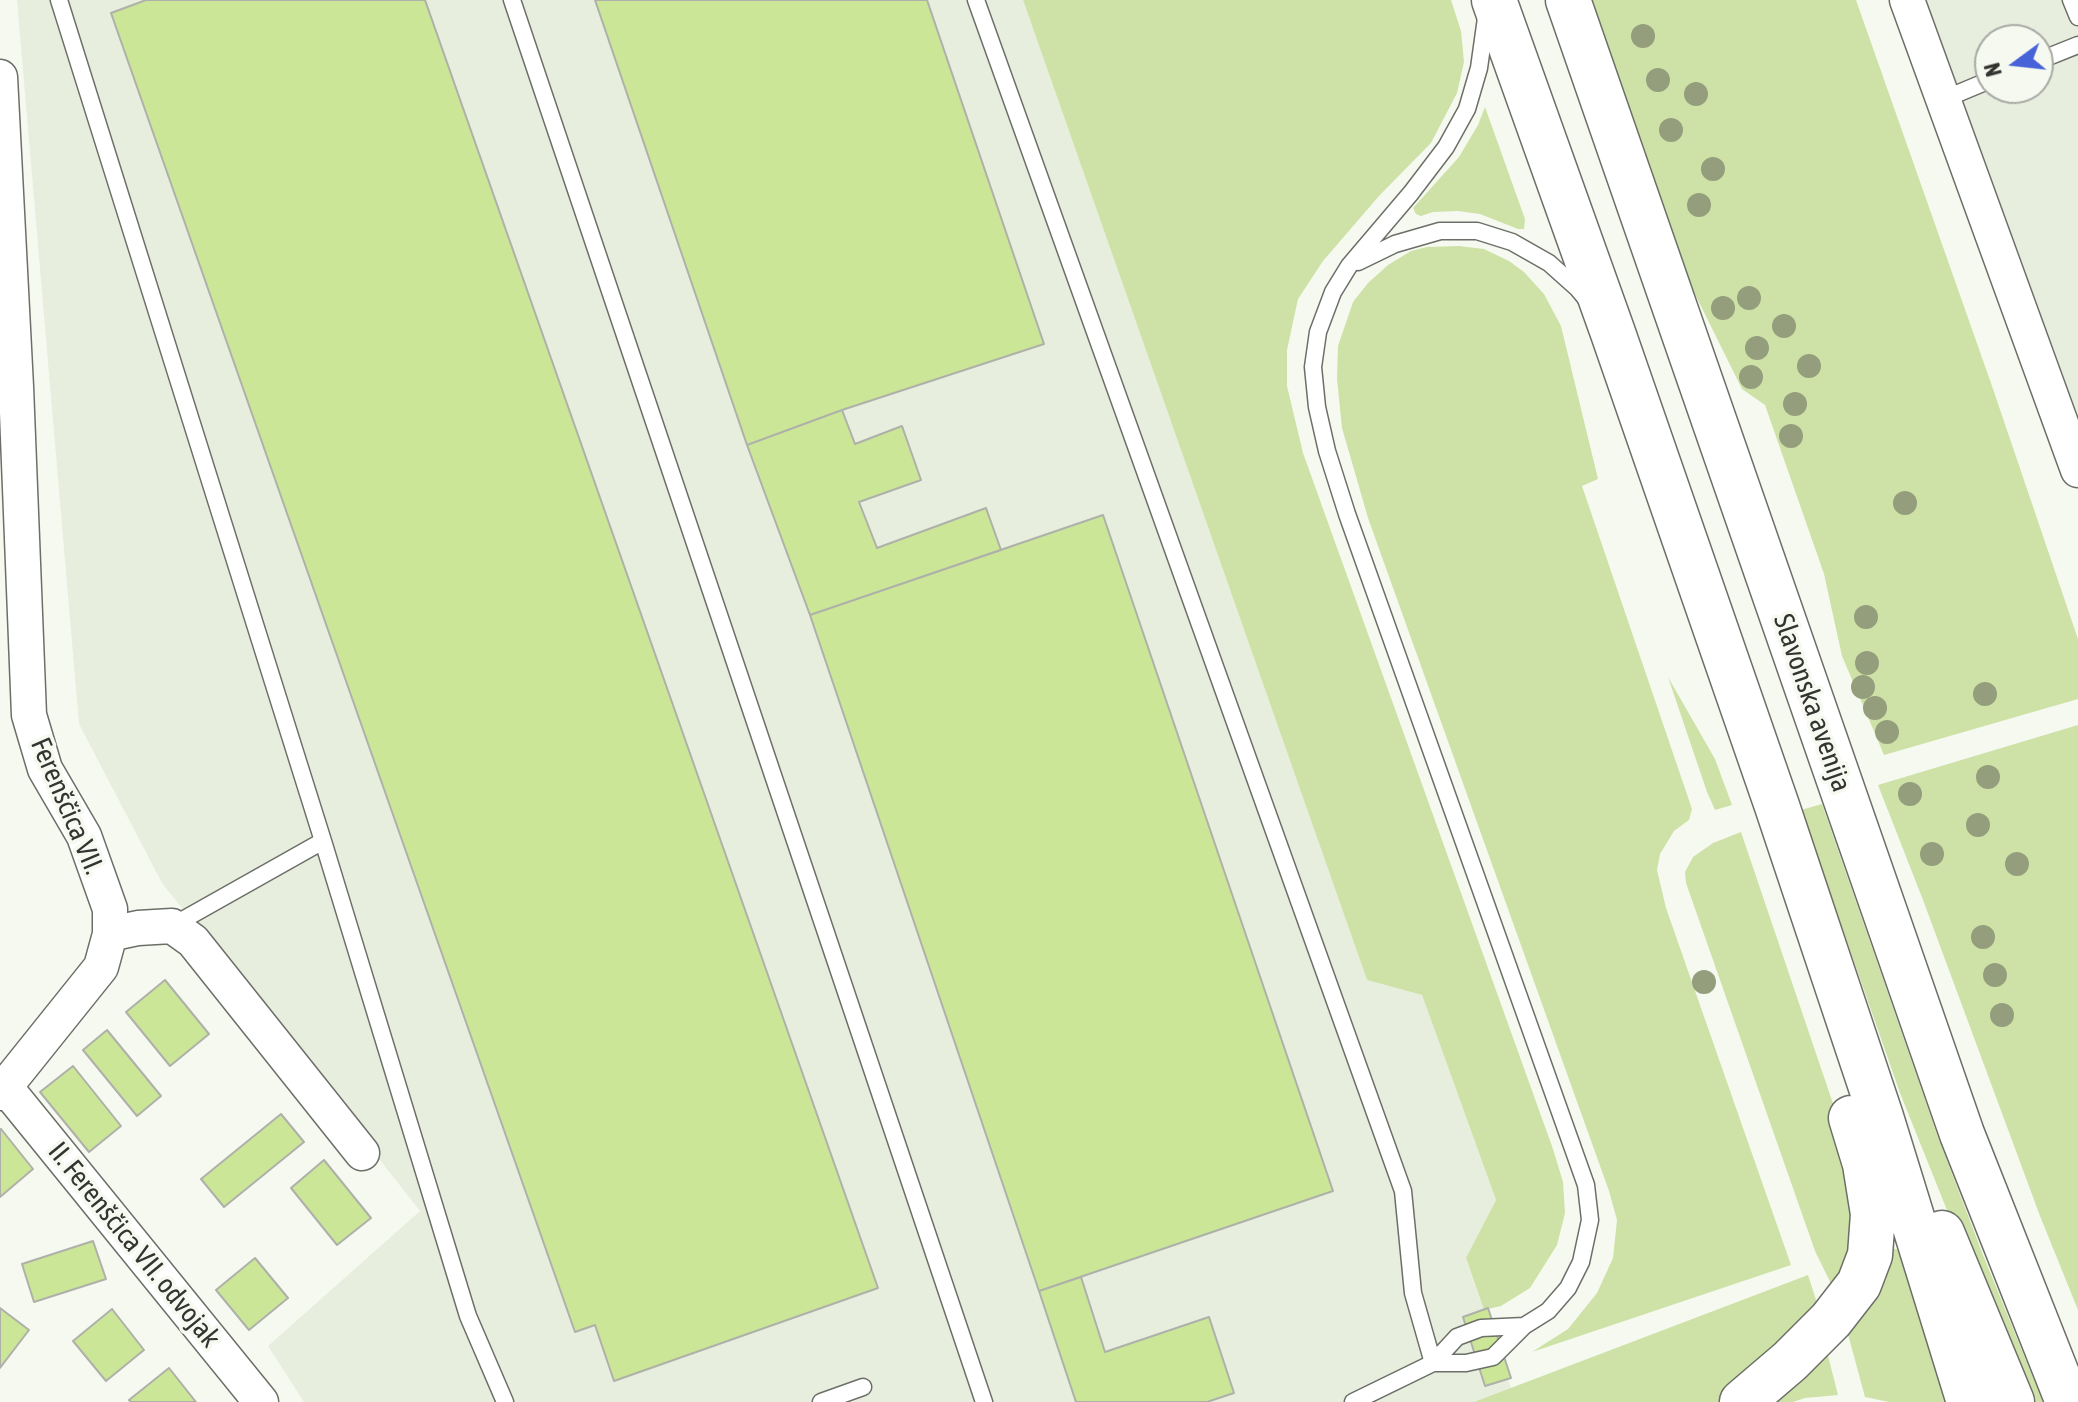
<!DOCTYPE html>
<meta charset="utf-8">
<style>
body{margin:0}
#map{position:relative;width:2078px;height:1402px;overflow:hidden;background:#f6f9f0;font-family:"Asap Condensed",sans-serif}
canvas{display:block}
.north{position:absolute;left:1974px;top:24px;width:80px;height:80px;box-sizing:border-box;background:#f6f9f0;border:2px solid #a8aaa4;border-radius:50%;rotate:255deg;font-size:22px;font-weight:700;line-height:32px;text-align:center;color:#333431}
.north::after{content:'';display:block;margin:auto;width:28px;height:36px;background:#4863d7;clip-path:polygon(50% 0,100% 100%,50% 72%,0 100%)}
</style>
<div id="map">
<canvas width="2078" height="1402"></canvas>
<div class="north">N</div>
</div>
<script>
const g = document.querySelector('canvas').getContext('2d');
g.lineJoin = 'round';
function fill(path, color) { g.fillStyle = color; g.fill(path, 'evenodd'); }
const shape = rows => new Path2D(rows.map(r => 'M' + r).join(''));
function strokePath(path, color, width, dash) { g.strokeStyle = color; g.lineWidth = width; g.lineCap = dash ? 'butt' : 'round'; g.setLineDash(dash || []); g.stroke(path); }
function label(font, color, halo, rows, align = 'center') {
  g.font = font + ' "Asap Condensed",sans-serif'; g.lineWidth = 7; g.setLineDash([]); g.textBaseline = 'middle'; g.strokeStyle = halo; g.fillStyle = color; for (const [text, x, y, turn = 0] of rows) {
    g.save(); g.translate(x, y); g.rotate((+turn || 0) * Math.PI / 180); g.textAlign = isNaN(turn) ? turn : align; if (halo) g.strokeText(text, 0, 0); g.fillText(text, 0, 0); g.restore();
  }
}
fill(shape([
 [17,0,1023,0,1367,980,1422,995,1496,1200,1466,1259,1516,1402,304,1402,268,1346,420,1211,162,883,79,724],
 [1924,0,2078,0,2078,443],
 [1990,40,2038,40,2038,88,1990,88]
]), '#e8eede');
fill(shape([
 [1023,0,1451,0,1461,31,1464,62,1457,93,1431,143,1379,196,1323,261,1298,299,1287,350,1287,386,1303,453,1553,1149,1563,1182,1565,1213,1557,1245,1530,1288,1501,1306,1484,1310,1466,1258,1496,1200,1422,995,1367,980],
 [1591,0,1856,0,1992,386,2078,639,2078,699,1884,755,1842,656,1824,574,1765,405,1742,389,1689,282],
 [1485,107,1525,219,1524,229,1518,229,1480,214,1458,211,1433,212,1421,216,1416,214,1413,208,1459,157,1478,125],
 [1459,246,1484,249,1509,261,1524,272,1544,294,1561,326,1598,479,1582,486,1692,809,1689,820,1674,831,1660,854,1657,870,1666,908,1791,1265,1532,1352,1568,1329,1597,1293,1613,1258,1617,1220,1609,1191,1368,518,1342,428,1337,379,1338,346,1353,302,1368,283,1388,265,1411,251,1427,247],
 [1668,677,1715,759,1732,805,1715,810,1707,792],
 [2078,725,2078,1310,2040,1216,1923,900,1878,785],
 [1822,804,1938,1137,1983,1255,2043,1402,2024,1402,1900,1093,1801,810],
 [1741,832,1845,1139,1854,1173,1853,1252,1834,1290,1815,1251,1686,883,1685,872,1693,857,1713,843],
 [1891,1248,1900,1250,1945,1402,1889,1402,1865,1397,1846,1327],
 [1808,1275,1818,1306,1751,1366,1719,1402,1474,1402],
 [1826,1348,1838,1395,1805,1398,1793,1402,1768,1402]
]), '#cee2a7');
const building = shape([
 [146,0,425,0,878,1288,614,1381,595,1325,575,1332,111,13,146,0],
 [595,0,927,0,1044,344,842,410,747,445,595,0],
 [842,410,855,444,902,426,921,480,859,502,877,548,986,508,1001,550,810,615,747,445,842,410],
 [1103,515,1333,1191,1039,1291,810,615,1103,515],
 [165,980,209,1034,170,1066,126,1012,165,980],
 [107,1030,161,1096,137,1116,83,1050,107,1030],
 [73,1066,121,1126,89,1152,40,1092,73,1066],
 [281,1114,304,1142,224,1207,201,1179,281,1114],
 [1,1129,33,1169,0,1197,0,1130,1,1129],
 [324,1160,371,1218,337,1245,291,1188,324,1160],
 [93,1241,106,1279,34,1302,22,1264,93,1241],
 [255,1258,288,1298,249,1330,216,1290,255,1258],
 [1081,1277,1105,1352,1209,1317,1234,1393,1207,1402,1076,1402,1039,1291,1081,1277],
 [0,1308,29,1330,0,1368,0,1308],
 [1488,1308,1511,1378,1485,1386,1463,1317,1488,1308],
 [112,1309,144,1350,106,1381,73,1341,112,1309],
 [169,1368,196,1402,131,1402,129,1400,169,1368]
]);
fill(building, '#cce698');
strokePath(building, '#aeb1a9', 2);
const lane = shape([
 [59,0,323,841,468,1316,505,1402],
 [512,0,984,1402],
 [976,0,1403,1191,1413,1293,1433,1363],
 [2071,0,2078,17],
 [2038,61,2078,45],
 [1942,100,1990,80],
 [1358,262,1395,244,1440,231,1477,231,1512,242,1549,263,1577,288,1587,300],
 [172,926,323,841],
 [1433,1363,1466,1363,1493,1357,1524,1326,1548,1311,1568,1288,1581,1262,1590,1220,1586,1185,1347,514,1327,451,1317,407,1313,367,1318,332,1333,292,1349,266,1411,193,1446,147,1467,109,1479,68,1486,18],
 [821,1402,863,1387],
 [1353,1402,1433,1363,1457,1337,1481,1328,1524,1326]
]);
const street = shape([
 [1907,0,2078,470],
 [0,77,16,387,29,715,45,769,84,836,110,909,110,934,101,967,0,1093],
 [110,934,138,928,172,926,193,941,362,1153],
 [6,1088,261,1402]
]);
const secondary = shape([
 [1494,0,1613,333,1777,806,1881,1117,1969,1402],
 [1568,0,1962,1134,2068,1402],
 [1942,1233,2012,1402],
 [1742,1402,1790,1361,1831,1320,1859,1284,1870,1255,1873,1214,1865,1164,1851,1118]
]);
strokePath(lane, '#6c6f68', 19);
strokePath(street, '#6c6f68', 37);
strokePath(secondary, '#6c6f68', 47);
strokePath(lane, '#fff', 16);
strokePath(street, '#fff', 34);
strokePath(secondary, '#fff', 44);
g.fillStyle = '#949e7c';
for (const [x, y] of [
 [1643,36],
 [1658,80],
 [1696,94],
 [1671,130],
 [1713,169],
 [1699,205],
 [1749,298],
 [1723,308],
 [1784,326],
 [1757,348],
 [1809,366],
 [1751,377],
 [1795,404],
 [1791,436],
 [1905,503],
 [1866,617],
 [1867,663],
 [1863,687],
 [1985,694],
 [1875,708],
 [1887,732],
 [1988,777],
 [1910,794],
 [1978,825],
 [1932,854],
 [2017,864],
 [1983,937],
 [1995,975],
 [1704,982],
 [2002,1015]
]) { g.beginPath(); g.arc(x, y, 12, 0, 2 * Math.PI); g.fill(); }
label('28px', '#333431', '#f6f9f0', [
 ["Slavonska avenija",1812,703,71],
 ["Ferenščica VII.",67,806,67],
 ["II. Ferenščica VII. odvojak",134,1245,51]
]);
</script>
